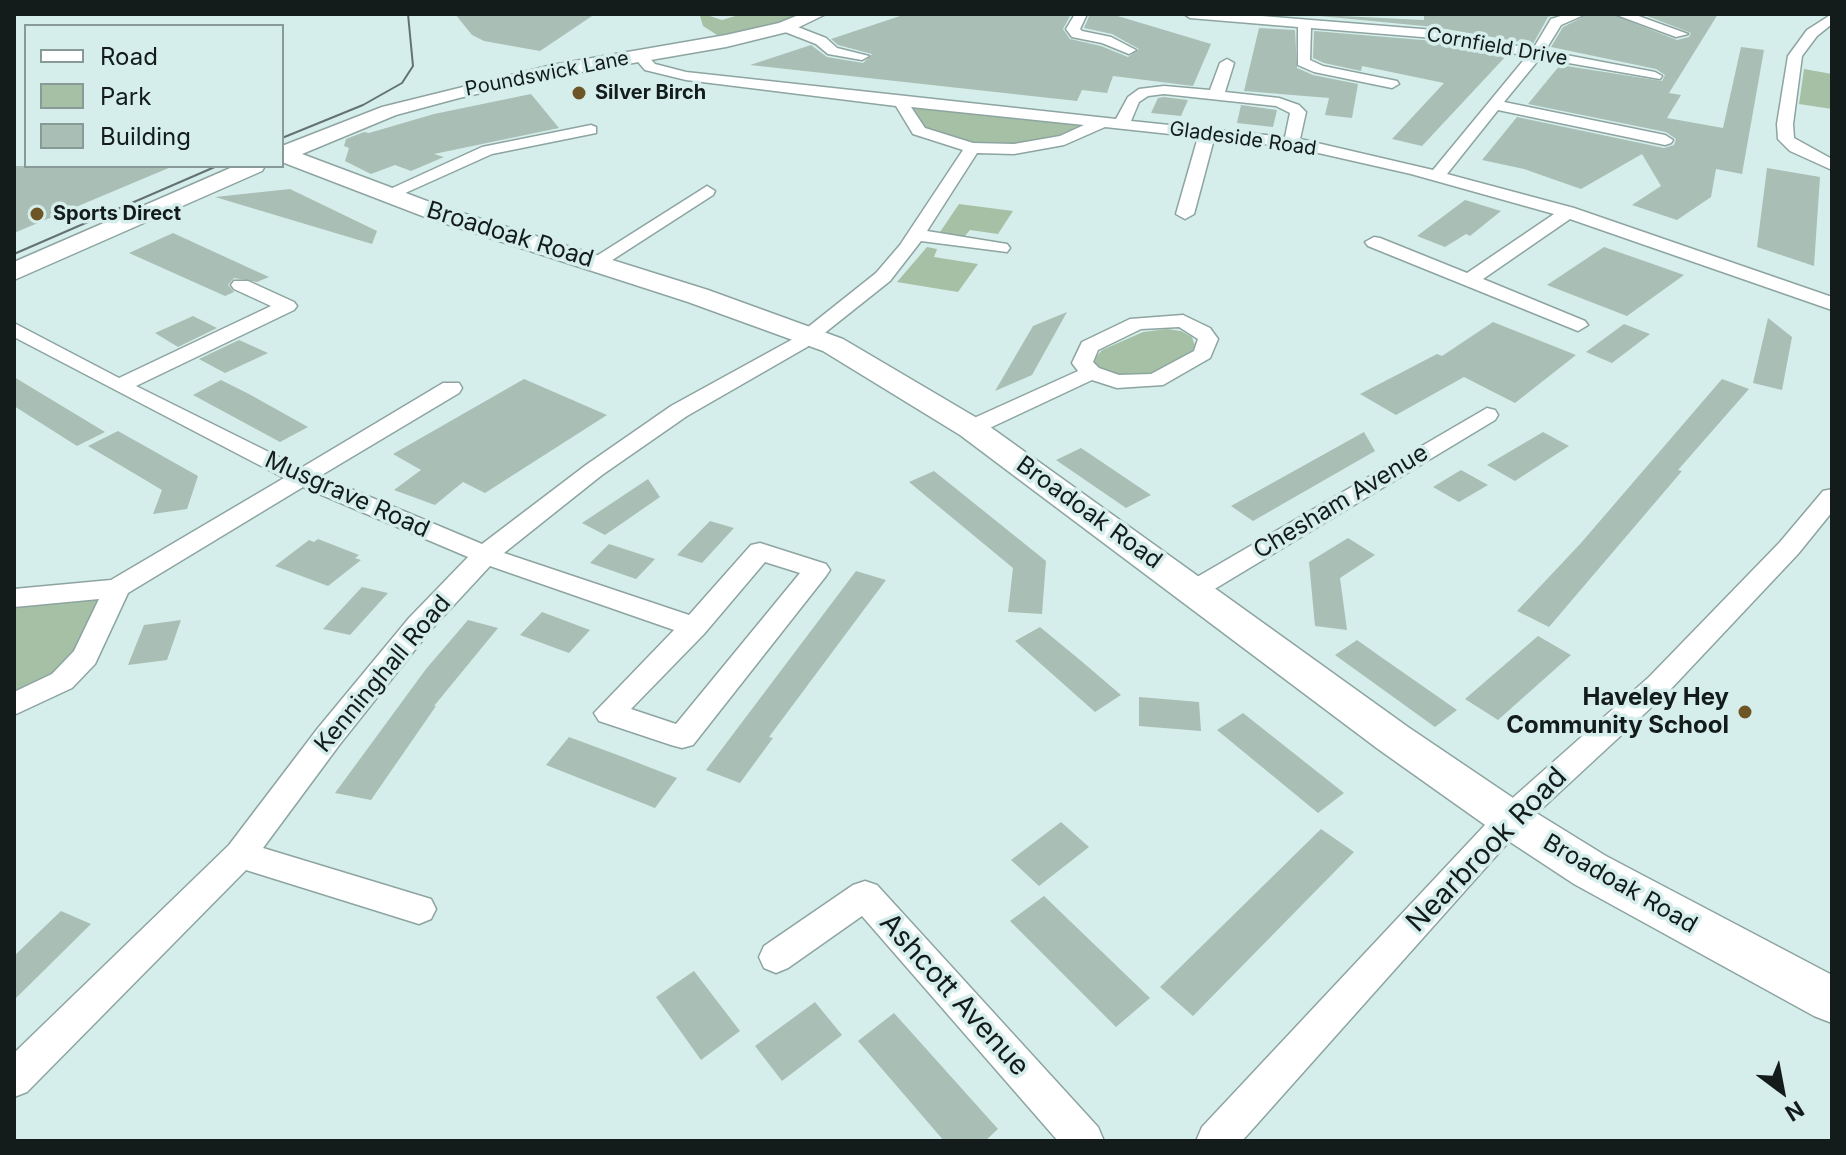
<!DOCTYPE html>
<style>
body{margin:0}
#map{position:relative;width:1846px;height:1155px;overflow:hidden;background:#d5eeeb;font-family:Inter,sans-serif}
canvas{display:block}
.frame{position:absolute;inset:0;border:16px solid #131c1b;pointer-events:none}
.legend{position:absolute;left:24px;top:24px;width:260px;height:144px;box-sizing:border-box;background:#d5eeeb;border:2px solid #879a98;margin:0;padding:10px 14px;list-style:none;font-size:24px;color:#131c1b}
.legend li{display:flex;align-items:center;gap:16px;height:40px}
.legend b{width:40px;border:2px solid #879a98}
.north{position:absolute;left:1742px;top:1051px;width:80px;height:80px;-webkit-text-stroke:6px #d5eeeb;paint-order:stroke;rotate:148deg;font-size:22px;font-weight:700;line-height:32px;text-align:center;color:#131c1b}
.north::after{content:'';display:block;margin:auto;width:28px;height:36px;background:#131c1b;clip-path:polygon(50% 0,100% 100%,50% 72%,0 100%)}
</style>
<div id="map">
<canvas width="1846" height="1155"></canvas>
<div class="frame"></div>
<ul class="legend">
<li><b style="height:10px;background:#fff"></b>Road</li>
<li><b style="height:22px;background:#a5c0a5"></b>Park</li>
<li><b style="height:22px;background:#a9beb4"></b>Building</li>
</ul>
<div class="north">N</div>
</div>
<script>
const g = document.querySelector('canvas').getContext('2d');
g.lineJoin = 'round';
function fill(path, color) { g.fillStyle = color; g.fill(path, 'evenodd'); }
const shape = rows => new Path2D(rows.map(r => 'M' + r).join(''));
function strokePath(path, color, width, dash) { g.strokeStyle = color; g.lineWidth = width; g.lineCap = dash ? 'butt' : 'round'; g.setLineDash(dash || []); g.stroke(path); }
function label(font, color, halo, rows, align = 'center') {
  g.font = font + ' Inter,sans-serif'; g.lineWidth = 7; g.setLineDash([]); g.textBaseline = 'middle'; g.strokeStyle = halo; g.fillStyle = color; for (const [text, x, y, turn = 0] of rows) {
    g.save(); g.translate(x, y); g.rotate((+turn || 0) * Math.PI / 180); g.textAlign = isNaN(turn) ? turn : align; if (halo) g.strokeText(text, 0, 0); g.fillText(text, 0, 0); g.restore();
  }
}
fill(shape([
 [742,14,806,14,741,34,717,35,703,26,700,16,707,15,722,20],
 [1804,69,1832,74,1832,109,1799,104],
 [902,102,1104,122,1064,140,972,148,919,131],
 [959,204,1013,211,998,234,970,230,963,238,938,235],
 [927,247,937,249,934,257,978,264,958,292,897,282],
 [1167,329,1181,331,1192,337,1195,346,1192,356,1140,378,1118,378,1095,367,1095,358,1102,350,1143,332],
 [117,588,85,657,14,704,14,598]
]), '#a5c0a5');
fill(shape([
 [455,14,595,14,540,51,484,41,472,35],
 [906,14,1071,14,1063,29,1070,39,1101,46,1128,57,1139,49,1112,34,1084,28,1090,14,1111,14,1211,44,1193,86,1113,76,1107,93,1082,90,1077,101,750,65,811,45,827,57,863,63,872,54,838,45,831,39],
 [1299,14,1424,20,1424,14,1557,14,1548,17,1533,44,1434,27],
 [1589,14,1611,14,1677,40,1689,37,1691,33,1642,14,1718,14,1669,93,1681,95,1667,118,1723,128,1741,47,1764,50,1742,174,1716,169,1711,197,1677,220,1632,205,1661,186,1642,154,1581,189,1524,169,1482,160,1517,117,1664,148,1674,145,1676,139,1666,132,1528,104,1560,65,1662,81,1665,75,1656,69,1551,47,1563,27],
 [1259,28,1295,30,1297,68,1313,75,1358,84,1352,118,1325,115,1329,98,1244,91],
 [1314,31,1434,41,1507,55,1422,146,1392,139,1444,83,1362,66,1361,71,1324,63,1313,58],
 [531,94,559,128,434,154,444,157,411,171,395,165,371,174,345,161,349,148,344,146,346,139,364,132,369,133,434,114],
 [1158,98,1164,97,1188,100,1181,116,1151,113],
 [1241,105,1277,110,1273,127,1237,123],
 [14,166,171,166,171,167,14,233],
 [1767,168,1820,177,1814,266,1757,247],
 [290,189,377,231,372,244,215,197],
 [1465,200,1501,211,1470,236,1466,234,1445,247,1417,236],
 [173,233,269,277,257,282,234,278,228,285,234,292,225,296,129,253],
 [1604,247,1650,263,1684,275,1627,316,1547,285],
 [1067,312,1032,375,995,391,1033,326],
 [193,316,217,328,178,347,155,333],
 [1768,318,1792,337,1782,390,1753,383],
 [1493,322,1576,355,1515,403,1464,377,1396,415,1360,394,1437,354,1442,356],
 [1624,324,1650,334,1612,363,1586,352],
 [239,340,268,353,225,373,199,359],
 [14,377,67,409,105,432,77,446,14,406],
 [524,379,607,415,485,493,463,482,435,505,394,490,421,470,393,454],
 [1722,379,1749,389,1678,470,1682,471,1549,627,1517,611,1581,543],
 [221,380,249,394,308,427,280,442,193,395],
 [118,431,198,476,187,509,153,514,162,490,88,446],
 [1364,432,1375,451,1253,521,1231,506],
 [1543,432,1569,446,1515,481,1487,465],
 [1081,448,1133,483,1151,495,1126,508,1056,460],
 [1461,470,1488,485,1459,502,1433,487],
 [934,471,1046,561,1042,614,1008,612,1013,568,909,482],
 [648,479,660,497,605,535,582,523],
 [710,521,734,528,702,563,677,555],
 [1348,538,1375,555,1340,578,1347,630,1315,626,1309,562],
 [318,539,359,555,355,558,361,560,328,586,275,566,309,540,314,542],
 [609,544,655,559,636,579,590,563],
 [856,571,886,580,769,737,773,738,740,783,706,770],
 [362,587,388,593,350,635,323,629],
 [542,612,590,630,569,653,520,635],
 [181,620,167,660,128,665,144,625],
 [468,620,498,628,434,706,436,706,371,800,335,793,426,669],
 [1040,627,1080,660,1121,695,1095,712,1015,641],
 [1538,636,1571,655,1498,720,1465,699],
 [1357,640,1381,657,1457,710,1435,727,1335,655],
 [1139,697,1199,702,1201,731,1139,726],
 [1243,713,1267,732,1344,793,1318,813,1217,730],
 [569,737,623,757,677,778,655,808,546,765],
 [1061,822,1089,847,1039,886,1011,860],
 [1321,829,1354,852,1193,1016,1160,987],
 [1044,896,1150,998,1116,1027,1010,921],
 [61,911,91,924,14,1000,14,956],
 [694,971,740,1031,701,1060,656,997],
 [815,1002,842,1035,782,1081,755,1046],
 [894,1013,998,1129,985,1141,944,1141,858,1041]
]), '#a9beb4');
const street = shape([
 [1075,14,1087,14,1080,29,1082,31,1111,37,1136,50,1129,54,1102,43,1072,37,1066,29,1075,14],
 [1184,14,1237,14,1434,30,1533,49,1551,19,1567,14,1586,14,1561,25,1545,51,1655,72,1662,76,1660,79,1540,58,1504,102,1665,135,1673,140,1671,143,1665,145,1498,110,1447,174,1574,208,1832,297,1832,310,1570,219,1483,279,1585,321,1588,325,1578,331,1368,246,1365,242,1374,237,1380,238,1467,273,1554,214,1411,174,1292,147,1214,139,1194,214,1185,219,1176,214,1198,137,1105,127,1064,145,1014,154,977,153,927,231,1007,244,1010,248,1007,252,921,241,890,281,807,347,687,416,602,475,504,553,689,615,751,545,760,543,826,564,830,570,826,576,693,745,682,748,671,745,599,721,594,713,674,630,490,566,429,632,340,744,263,848,431,899,436,909,431,919,419,924,246,870,27,1092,14,1097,14,1053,229,845,318,728,409,618,468,557,303,487,128,593,95,664,72,688,14,715,14,692,52,674,74,651,99,599,14,607,14,589,111,580,284,478,14,337,14,323,119,378,271,306,234,289,231,285,234,281,248,281,294,302,297,306,294,310,136,386,301,468,443,383,459,383,462,388,459,393,320,476,482,544,586,465,671,406,793,339,876,273,900,245,963,150,913,134,896,106,686,80,645,70,633,56,635,53,645,53,655,64,686,72,1116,119,1128,97,1139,89,1164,86,1210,90,1220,63,1227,59,1234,63,1225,92,1279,98,1299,105,1306,112,1300,139,1433,170,1527,56,1434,38,1311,28,1310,60,1323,66,1397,81,1399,84,1392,88,1314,72,1298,65,1298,27,1190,18,1184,14],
 [1164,94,1276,106,1290,113,1285,137,1131,121,1139,102,1148,96,1164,94],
 [911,107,1084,125,1060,136,1014,144,973,143,925,128,911,107],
 [765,562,800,573,676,724,631,709,704,634,765,562],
 [1614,14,1633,14,1688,34,1676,37,1614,14],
 [1832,14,1832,24,1817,36,1802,56,1793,124,1794,138,1832,159,1832,170,1790,151,1778,139,1777,124,1788,56,1807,30,1832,14],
 [780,24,790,24,826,38,837,48,869,56,862,60,828,54,816,44,780,30,780,24],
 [591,125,596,127,596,133,492,154,392,199,386,200,377,195,482,147,591,125],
 [707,186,715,191,713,195,603,266,596,268,587,262,707,186],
 [1183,315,1210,328,1218,339,1210,358,1163,385,1117,388,1092,380,979,433,971,435,960,428,963,423,1078,371,1072,363,1082,342,1130,319,1183,315],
 [1179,327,1198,339,1194,351,1151,374,1119,375,1099,368,1093,362,1098,350,1141,329,1179,327],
 [1487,408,1495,410,1498,415,1495,420,1203,596,1194,599,1185,596,1181,590,1185,584,1487,408],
 [1832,489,1832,512,1798,554,1669,691,1521,828,1242,1141,1196,1141,1202,1127,1499,810,1649,677,1780,542,1823,491,1832,489],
 [865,881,877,885,1098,1127,1104,1141,1058,1141,862,916,788,968,776,973,764,968,759,957,764,946,853,885,865,881]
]);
const secondary = shape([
 [801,14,826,14,791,31,726,47,552,77,459,98,396,115,302,154,443,207,708,290,843,339,982,421,1408,727,1525,806,1606,856,1832,975,1832,1023,1814,1016,1574,884,1495,832,1378,749,960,435,823,351,688,302,425,217,282,162,282,146,382,107,552,65,726,35,779,23,801,14],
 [235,166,265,166,262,171,14,280,14,262,235,166]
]);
strokePath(street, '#8da4a1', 3);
strokePath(secondary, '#8da4a1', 3);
fill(street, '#fff');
fill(secondary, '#fff');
strokePath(shape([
 [282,138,363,105,402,83,413,66,408,14],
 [14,254,217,166]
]), '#637271', 2);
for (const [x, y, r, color] of [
 [579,93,8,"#6e5526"],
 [37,214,8,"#6e5526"],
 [1745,712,8,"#6e5526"]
]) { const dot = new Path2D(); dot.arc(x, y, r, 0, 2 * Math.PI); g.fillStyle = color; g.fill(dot); strokePath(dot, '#d5eeeb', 3); }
label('20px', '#131c1b', '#d5eeeb', [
 ["Cornfield Drive",1497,47,10],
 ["Poundswick Lane",547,74,-11],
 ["Gladeside Road",1243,139,8]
]);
label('bold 20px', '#131c1b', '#d5eeeb', [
 ["Silver Birch",595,93],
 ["Sports Direct",53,214]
], 'left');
label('24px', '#131c1b', '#d5eeeb', [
 ["Broadoak Road",510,235,17],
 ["Musgrave Road",347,495,24],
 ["Chesham Avenue",1341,502,-31],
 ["Broadoak Road",1089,513,36],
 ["Kenninghall Road",383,674,-50],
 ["Broadoak Road",1620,884,30]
]);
label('bold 24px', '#131c1b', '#d5eeeb', [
 ["Haveley Hey",1729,698],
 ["Community School",1729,726]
], 'right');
label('28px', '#131c1b', '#d5eeeb', [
 ["Nearbrook Road",1487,850,-46],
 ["Ashcott Avenue",954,995,48]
]);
</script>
